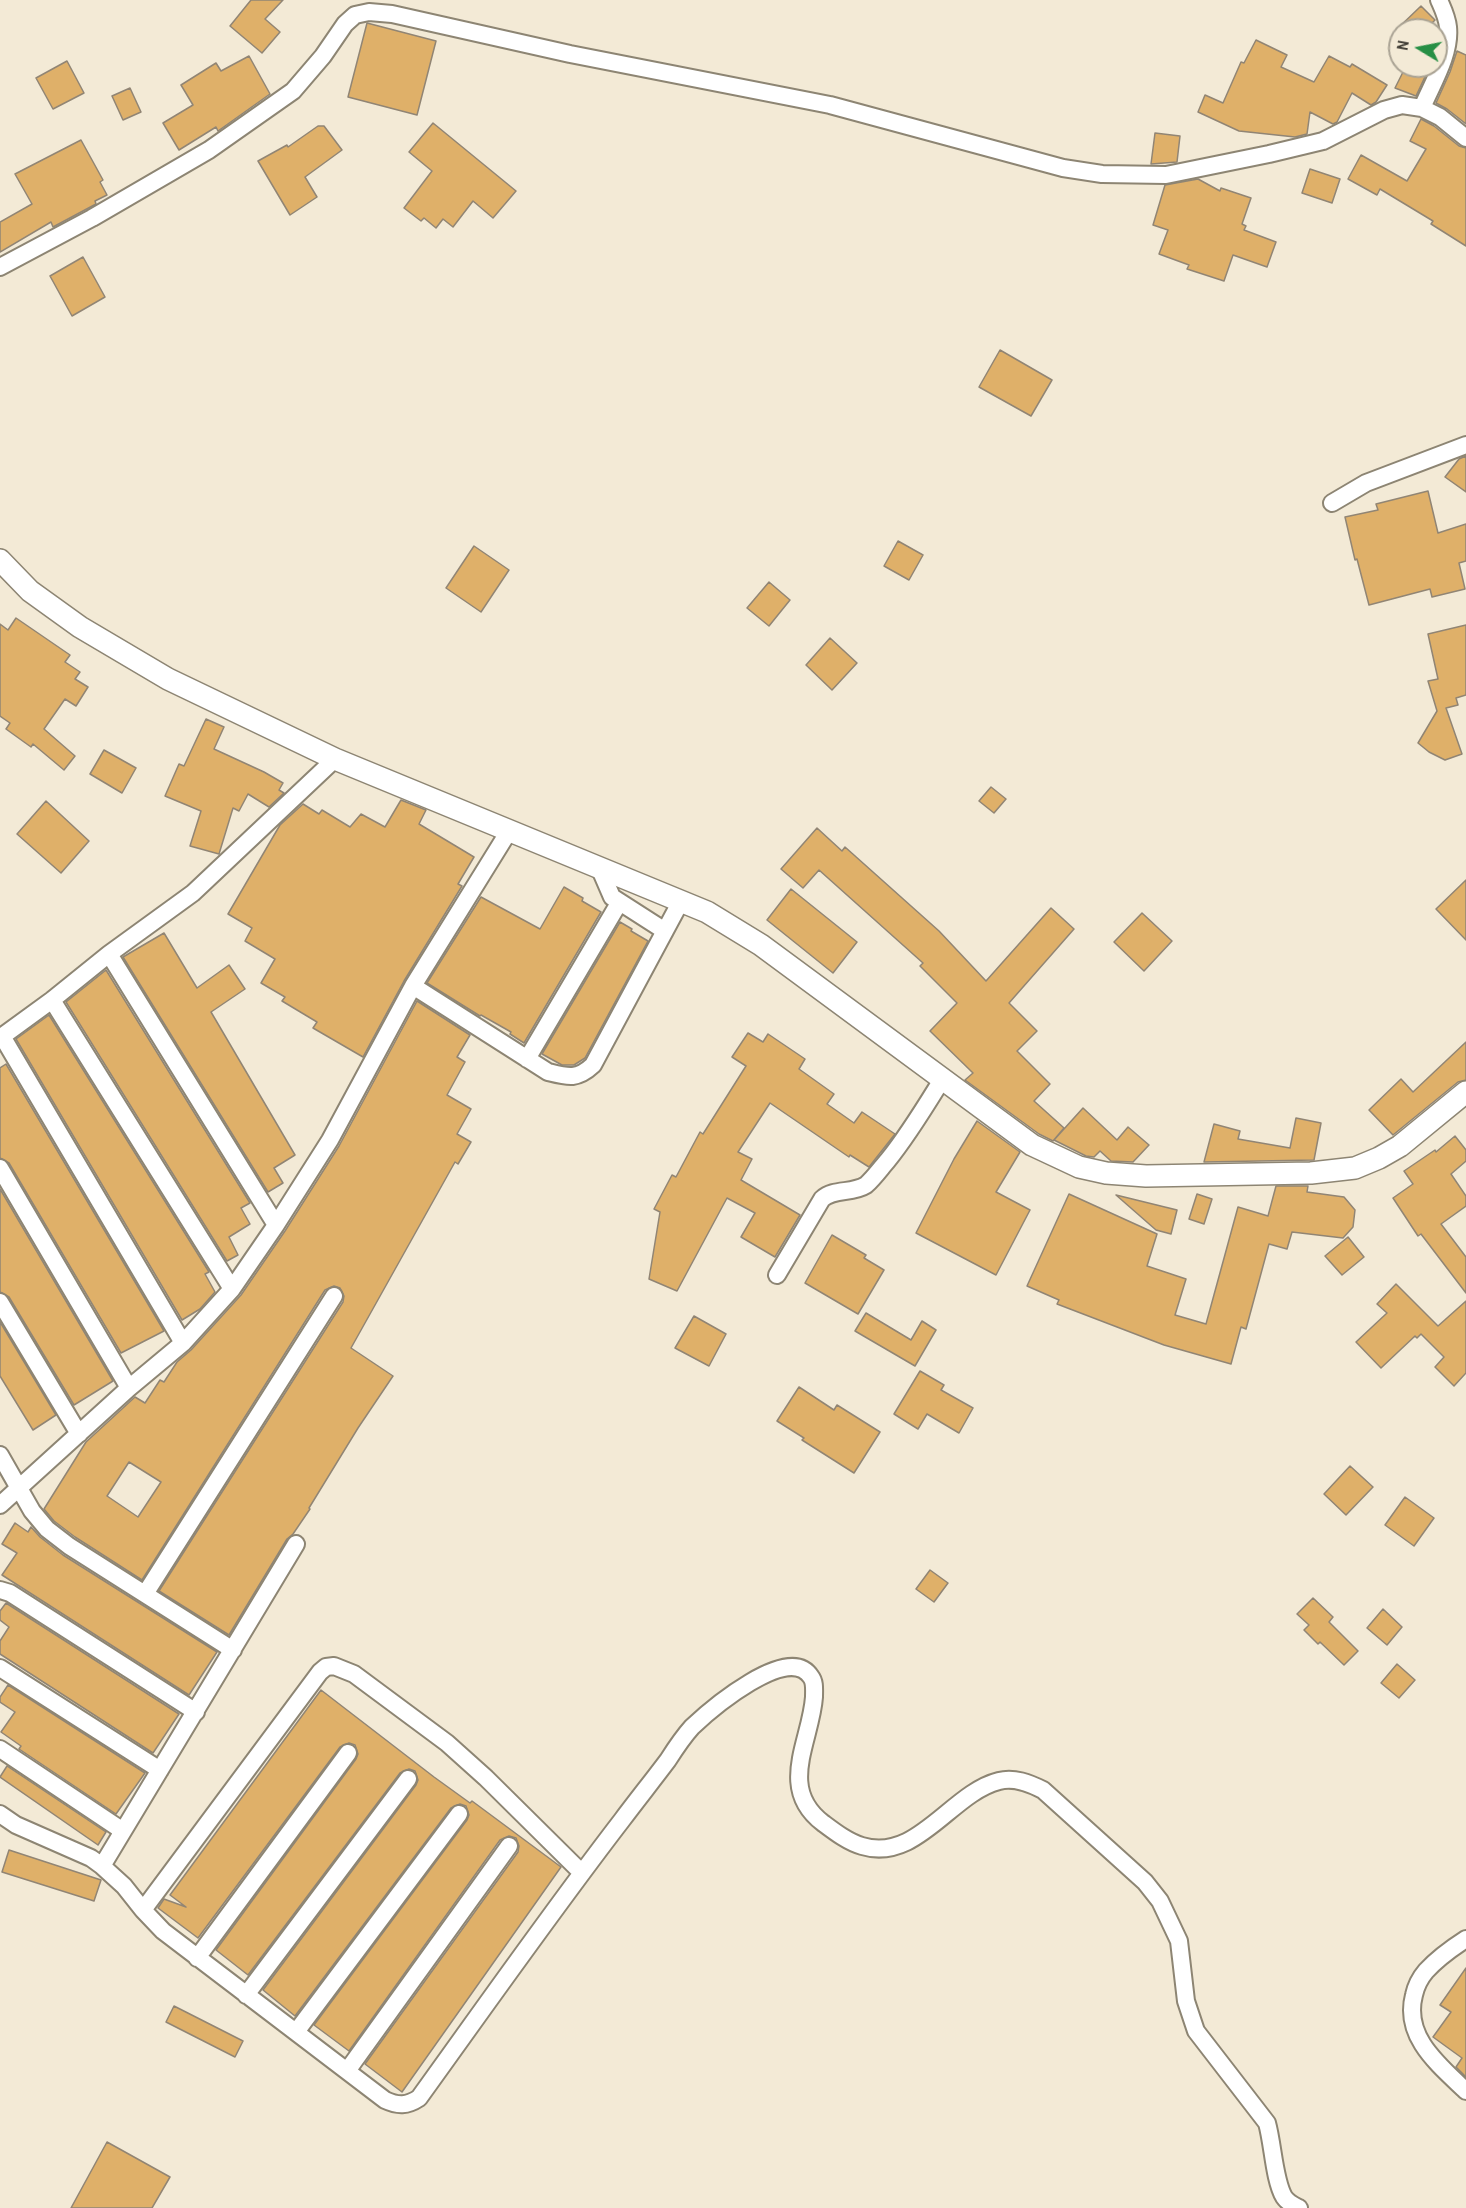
<!DOCTYPE html>
<html>
<head>
<meta charset="utf-8">
<style>
	body { margin:0 }
	#map { position:relative; width:1466px; height:2208px; overflow:hidden; background:#f3ead6; font-family:"Archivo Narrow",sans-serif }
	canvas { display:block }
	.north { position:absolute; left:1388px; top:18px; width:60px; height:60px; box-sizing:border-box; background:#f3ead6; border:2px solid #aaa394; border-radius:50%; rotate:280deg; font-size:16px; font-weight:700; line-height:24px; text-align:center; color:#3c3931 }
	.north::after { content:''; display:block; margin:auto; width:21px; height:27px; background:#278f45; clip-path:polygon(50% 0,100% 100%,50% 72%,0 100%) }
</style>
</head>
<body>
<div id="map">
<canvas width="1466" height="2208"></canvas>
<div class="north">N</div>
</div>
<script>
const g = document.querySelector('canvas').getContext('2d');
g.lineJoin = 'round';
function fill(path, color) { g.fillStyle = color; g.fill(path, 'evenodd'); }
function strokePath(path, color, width, dash) { g.strokeStyle = color; g.lineWidth = width; g.lineCap = dash ? 'butt' : 'round'; g.setLineDash(dash || []); g.stroke(path); }
const building = new Path2D(`
	M 251,0 L 283,0 L 265,19 L 280,32 L 262,53 L 230,26 Z
	M 1421,6 L 1435,20 L 1425,30 L 1396,30 Z
	M 367,23 L 436,41 L 417,115 L 348,97 Z
	M 1256,40 L 1287,55 L 1281,67 L 1314,82 L 1329,56 L 1350,67 L 1352,64 L 1387,85 L 1376,102 L 1371,105 L 1352,93 L 1337,122 L 1333,124 L 1310,112 L 1307,134 L 1295,137 L 1239,131 L 1198,112 L 1205,95 L 1223,103 L 1241,62 L 1244,63 Z
	M 1457,51 L 1466,55 L 1466,124 L 1447,109 L 1436,103 L 1450,72 Z
	M 249,56 L 270,94 L 218,131 L 216,127 L 179,150 L 163,123 L 193,105 L 181,85 L 216,63 L 221,71 Z
	M 67,61 L 84,93 L 53,109 L 36,78 Z
	M 1406,66 L 1430,66 L 1416,96 L 1395,88 Z
	M 130,88 L 141,112 L 123,120 L 112,96 Z
	M 1421,119 L 1434,126 L 1459,146 L 1466,148 L 1466,246 L 1431,224 L 1433,221 L 1380,189 L 1377,195 L 1348,179 L 1361,155 L 1407,181 L 1426,149 L 1410,141 Z
	M 433,123 L 516,191 L 493,218 L 473,201 L 453,227 L 443,219 L 436,228 L 424,218 L 421,221 L 404,208 L 432,171 L 409,152 Z
	M 318,126 L 324,126 L 342,150 L 305,177 L 317,197 L 290,215 L 258,161 L 287,145 L 288,147 Z
	M 1155,133 L 1180,136 L 1177,162 L 1151,164 Z
	M 81,140 L 103,180 L 100,182 L 107,195 L 95,201 L 96,204 L 53,227 L 51,222 L 0,252 L 0,222 L 32,204 L 15,174 Z
	M 1310,169 L 1340,179 L 1332,203 L 1302,193 Z
	M 1198,179 L 1220,191 L 1221,188 L 1251,198 L 1242,224 L 1246,226 L 1244,230 L 1276,242 L 1267,267 L 1233,255 L 1224,281 L 1187,269 L 1189,265 L 1159,254 L 1168,230 L 1153,225 L 1165,185 Z
	M 83,257 L 105,297 L 72,316 L 50,276 Z
	M 1000,350 L 1052,380 L 1031,416 L 979,387 Z
	M 1466,456 L 1466,492 L 1445,477 L 1459,459 Z
	M 1428,491 L 1438,533 L 1466,524 L 1466,561 L 1459,563 L 1465,589 L 1432,597 L 1430,589 L 1369,605 L 1357,559 L 1355,560 L 1345,517 L 1378,510 L 1376,504 Z
	M 898,541 L 923,555 L 909,580 L 884,566 Z
	M 474,546 L 509,570 L 481,612 L 446,588 Z
	M 769,582 L 790,600 L 769,626 L 747,608 Z
	M 16,618 L 70,655 L 65,662 L 80,672 L 75,679 L 88,687 L 76,706 L 65,699 L 44,729 L 75,756 L 64,770 L 33,744 L 31,747 L 6,729 L 10,723 L 0,716 L 0,624 L 8,630 Z
	M 1466,625 L 1466,695 L 1456,698 L 1458,705 L 1446,708 L 1462,754 L 1445,760 L 1429,752 L 1418,743 L 1437,711 L 1428,681 L 1438,679 L 1428,634 Z
	M 830,638 L 857,663 L 832,690 L 806,665 Z
	M 206,719 L 224,727 L 214,749 L 264,772 L 283,783 L 279,790 L 284,793 L 269,807 L 248,794 L 239,811 L 233,808 L 219,854 L 190,846 L 201,811 L 165,796 L 179,764 L 184,766 Z
	M 104,750 L 136,768 L 122,793 L 90,774 Z
	M 991,787 L 1006,799 L 994,813 L 979,801 Z
	M 401,800 L 426,810 L 419,824 L 474,857 L 458,884 L 462,886 L 404,981 L 363,1057 L 313,1028 L 317,1022 L 282,1001 L 285,997 L 261,983 L 275,959 L 245,941 L 252,928 L 228,914 L 280,825 L 303,804 L 319,814 L 322,810 L 350,827 L 361,814 L 385,827 Z
	M 46,801 L 89,841 L 61,873 L 17,834 Z
	M 817,828 L 842,851 L 845,847 L 939,931 L 986,981 L 1051,908 L 1074,929 L 1009,1003 L 1037,1031 L 1017,1051 L 1050,1084 L 1034,1101 L 1064,1128 L 1053,1141 L 1039,1134 L 965,1080 L 973,1073 L 930,1031 L 957,1003 L 920,966 L 923,963 L 819,870 L 803,888 L 781,869 Z
	M 1466,880 L 1466,940 L 1436,909 Z
	M 564,887 L 583,898 L 582,901 L 601,912 L 524,1043 L 510,1034 L 511,1032 L 481,1015 L 480,1016 L 427,983 L 481,897 L 540,929 Z
	M 791,889 L 857,942 L 833,973 L 767,920 Z
	M 1142,913 L 1172,941 L 1144,971 L 1114,942 Z
	M 620,922 L 632,929 L 631,931 L 648,941 L 585,1058 L 574,1065 L 562,1065 L 542,1054 Z
	M 164,933 L 197,988 L 229,965 L 245,989 L 211,1012 L 295,1155 L 274,1168 L 283,1183 L 268,1192 L 123,957 Z
	M 106,970 L 250,1203 L 241,1208 L 250,1224 L 229,1237 L 238,1255 L 227,1261 L 66,1002 Z
	M 417,1001 L 470,1035 L 457,1057 L 465,1062 L 447,1095 L 471,1109 L 457,1134 L 471,1142 L 458,1164 L 455,1162 L 351,1348 L 393,1376 L 358,1428 L 309,1508 L 310,1509 L 293,1534 L 287,1539 L 229,1635 L 159,1591 L 343,1302 L 344,1296 L 340,1288 L 334,1286 L 325,1290 L 142,1580 L 75,1537 L 54,1521 L 44,1509 L 86,1442 L 135,1397 L 145,1403 L 160,1380 L 164,1382 L 177,1362 L 191,1350 L 241,1295 L 285,1231 L 339,1146 ZM 129,1462 L 161,1482 L 138,1517 L 107,1496 Z
	M 49,1015 L 209,1272 L 205,1274 L 215,1292 L 200,1309 L 182,1320 L 16,1039 Z
	M 748,1033 L 763,1042 L 768,1034 L 805,1059 L 799,1069 L 834,1094 L 827,1104 L 854,1123 L 862,1112 L 895,1134 L 869,1167 L 850,1155 L 849,1157 L 770,1103 L 738,1152 L 752,1159 L 741,1180 L 800,1215 L 775,1257 L 741,1237 L 755,1213 L 727,1198 L 677,1291 L 649,1279 L 660,1212 L 654,1209 L 672,1175 L 676,1177 L 700,1132 L 703,1134 L 746,1066 L 732,1057 Z
	M 1466,1042 L 1466,1080 L 1458,1082 L 1393,1135 L 1369,1110 L 1401,1079 L 1413,1092 Z
	M 6,1064 L 164,1331 L 121,1353 L 9,1163 L 0,1158 L 0,1068 Z
	M 1083,1108 L 1117,1140 L 1128,1127 L 1149,1145 L 1133,1162 L 1111,1161 L 1100,1151 L 1094,1157 L 1086,1156 L 1054,1140 Z
	M 1296,1118 L 1321,1123 L 1314,1160 L 1204,1162 L 1214,1124 L 1240,1131 L 1238,1139 L 1290,1148 Z
	M 977,1121 L 1020,1152 L 996,1192 L 1030,1210 L 996,1275 L 916,1233 L 954,1159 Z
	M 1455,1136 L 1466,1150 L 1466,1161 L 1451,1174 L 1466,1196 L 1466,1206 L 1441,1224 L 1466,1257 L 1466,1293 L 1421,1234 L 1418,1236 L 1393,1198 L 1413,1184 L 1404,1171 L 1435,1150 L 1436,1152 Z
	M 1276,1186 L 1308,1186 L 1307,1192 L 1344,1197 L 1355,1210 L 1353,1227 L 1343,1238 L 1292,1232 L 1287,1249 L 1269,1244 L 1246,1329 L 1241,1327 L 1231,1364 L 1164,1345 L 1057,1304 L 1059,1300 L 1027,1286 L 1069,1194 L 1157,1234 L 1147,1266 L 1186,1279 L 1175,1315 L 1206,1324 L 1238,1207 L 1268,1216 Z
	M 0,1189 L 113,1381 L 74,1405 L 9,1297 L 0,1292 Z
	M 1197,1194 L 1212,1199 L 1204,1224 L 1189,1219 Z
	M 1116,1195 L 1177,1210 L 1171,1234 L 1156,1230 Z
	M 832,1235 L 866,1255 L 864,1258 L 884,1270 L 858,1314 L 805,1283 Z
	M 1348,1237 L 1364,1257 L 1342,1275 L 1325,1256 Z
	M 1396,1284 L 1438,1326 L 1466,1301 L 1466,1373 L 1454,1386 L 1435,1367 L 1444,1357 L 1421,1334 L 1417,1338 L 1415,1336 L 1381,1368 L 1356,1342 L 1387,1313 L 1377,1304 Z
	M 866,1313 L 911,1340 L 922,1321 L 936,1330 L 915,1366 L 855,1331 Z
	M 694,1316 L 726,1334 L 709,1366 L 675,1348 Z
	M 0,1322 L 56,1415 L 33,1430 L 0,1376 Z
	M 920,1371 L 944,1385 L 941,1390 L 973,1408 L 959,1433 L 927,1414 L 918,1429 L 894,1414 Z
	M 799,1387 L 834,1410 L 837,1405 L 880,1432 L 854,1473 L 802,1440 L 804,1438 L 777,1421 Z
	M 1350,1466 L 1373,1487 L 1346,1515 L 1324,1494 Z
	M 1405,1497 L 1434,1518 L 1414,1546 L 1385,1525 Z
	M 15,1523 L 28,1532 L 31,1527 L 40,1537 L 63,1555 L 217,1652 L 189,1695 L 2,1575 L 17,1553 L 2,1544 Z
	M 930,1570 L 948,1583 L 934,1602 L 916,1589 Z
	M 1313,1598 L 1333,1617 L 1329,1622 L 1358,1651 L 1344,1665 L 1320,1642 L 1318,1644 L 1304,1630 L 1309,1625 L 1297,1614 Z
	M 6,1603 L 179,1714 L 153,1753 L 0,1654 L 0,1641 L 9,1627 L 0,1620 L 0,1611 Z
	M 1383,1609 L 1402,1627 L 1387,1645 L 1367,1628 Z
	M 1397,1664 L 1415,1680 L 1399,1698 L 1381,1683 Z
	M 8,1685 L 145,1773 L 116,1814 L 19,1749 L 21,1746 L 1,1732 L 15,1712 L 0,1702 L 0,1697 Z
	M 321,1690 L 434,1777 L 470,1803 L 472,1801 L 561,1867 L 402,2092 L 365,2064 L 518,1852 L 519,1846 L 516,1838 L 509,1836 L 500,1840 L 349,2051 L 314,2025 L 467,1820 L 469,1815 L 466,1806 L 460,1804 L 451,1808 L 295,2016 L 263,1990 L 416,1785 L 418,1780 L 415,1771 L 409,1769 L 400,1773 L 248,1975 L 216,1950 L 356,1759 L 358,1754 L 355,1745 L 349,1743 L 340,1747 L 198,1938 L 158,1908 L 164,1899 L 186,1907 L 170,1895 Z
	M 7,1766 L 106,1832 L 98,1845 L 0,1777 Z
	M 9,1850 L 101,1880 L 94,1901 L 2,1872 Z
	M 1466,1968 L 1466,2077 L 1456,2067 L 1462,2058 L 1433,2037 L 1451,2012 L 1440,2005 Z
	M 174,2006 L 243,2041 L 235,2057 L 166,2022 Z
	M 107,2142 L 170,2177 L 152,2208 L 71,2208 Z`);
fill(building, '#dfb069');
strokePath(building, '#918574', 1.5);
const minor = new Path2D(`
	M 1422,108 C 1432,84 1451,54 1448,27 C 1447,17 1443,9 1439,0
	M 0,267 L 92,218 L 209,150 L 293,91 L 323,56 L 345,24 L 355,15 L 369,12 L 392,14 L 570,54 L 830,105 L 1063,168 L 1102,174 L 1166,175 L 1269,154 L 1323,141 L 1384,110 L 1402,105 L 1422,108 L 1440,117 L 1466,138
	M 1332,503 L 1366,483 L 1466,445
	M 509,831 L 413,986 L 548,1072 C 568,1077 577,1080 593,1065 L 681,901
	M 599,867 L 612,897 L 665,931
	M 109,954 L 276,1225
	M 52,1000 L 232,1289
	M 2,1036 L 183,1343
	M 0,1038 L 52,1000 L 109,954 L 193,893 L 335,759
	M 527,1059 L 619,903
	M 0,1168 L 129,1388
	M 777,1275 L 822,1199 C 834,1188 852,1194 866,1185 C 874,1178 881,1168 888,1160 C 909,1134 925,1107 943,1078
	M 0,1302 L 79,1434
	M 0,1455 L 32,1511 L 47,1529 L 69,1546 L 233,1650
	M 0,1505 L 129,1388 L 183,1343 L 232,1289 L 276,1225 L 330,1140 L 413,986
	M 0,1590 L 10,1593 L 196,1712
	M 145,1594 L 334,1296
	M 0,1668 L 160,1770
	M 0,1749 L 123,1831
	M 0,1814 L 16,1825 L 91,1858 L 102,1866 L 124,1886 L 143,1910 L 163,1931 L 385,2100 C 398,2106 407,2106 419,2098 C 486,2005 552,1911 622,1820 C 637,1800 653,1780 668,1760 C 675,1749 683,1737 692,1727 C 710,1710 789,1642 811,1677 C 815,1682 814,1690 814,1697 C 811,1741 777,1788 823,1823 C 835,1832 848,1842 862,1846 C 917,1863 951,1793 999,1781 C 1014,1777 1029,1783 1043,1790 L 1145,1882 L 1160,1901 L 1179,1941 L 1186,2001 L 1196,2031 L 1267,2123 C 1273,2144 1274,2180 1284,2197 C 1288,2203 1293,2205 1299,2208
	M 102,1866 L 296,1544
	M 143,1910 L 320,1672 L 326,1667 L 334,1666 L 354,1674 L 447,1743 L 486,1778 L 582,1873
	M 1466,1939 C 1452,1948 1438,1958 1426,1971 C 1420,1978 1416,1986 1414,1995 C 1403,2037 1439,2065 1466,2091
	M 197,1958 L 348,1753
	M 246,1995 L 408,1779
	M 296,2032 L 459,1814
	M 347,2071 L 509,1846`);
const tertiary = new Path2D(`
	M 0,560 L 30,591 L 80,627 L 168,679 L 335,759 L 707,912 L 761,945 L 1032,1145 L 1079,1167 L 1106,1173 L 1146,1176 L 1311,1173 L 1355,1168 L 1379,1158 L 1400,1146 L 1466,1092`);
strokePath(minor, '#8d8573', 20);
strokePath(tertiary, '#8d8573', 24);
strokePath(minor, '#fff', 16);
strokePath(tertiary, '#fff', 21);
</script>
</body>
</html>
